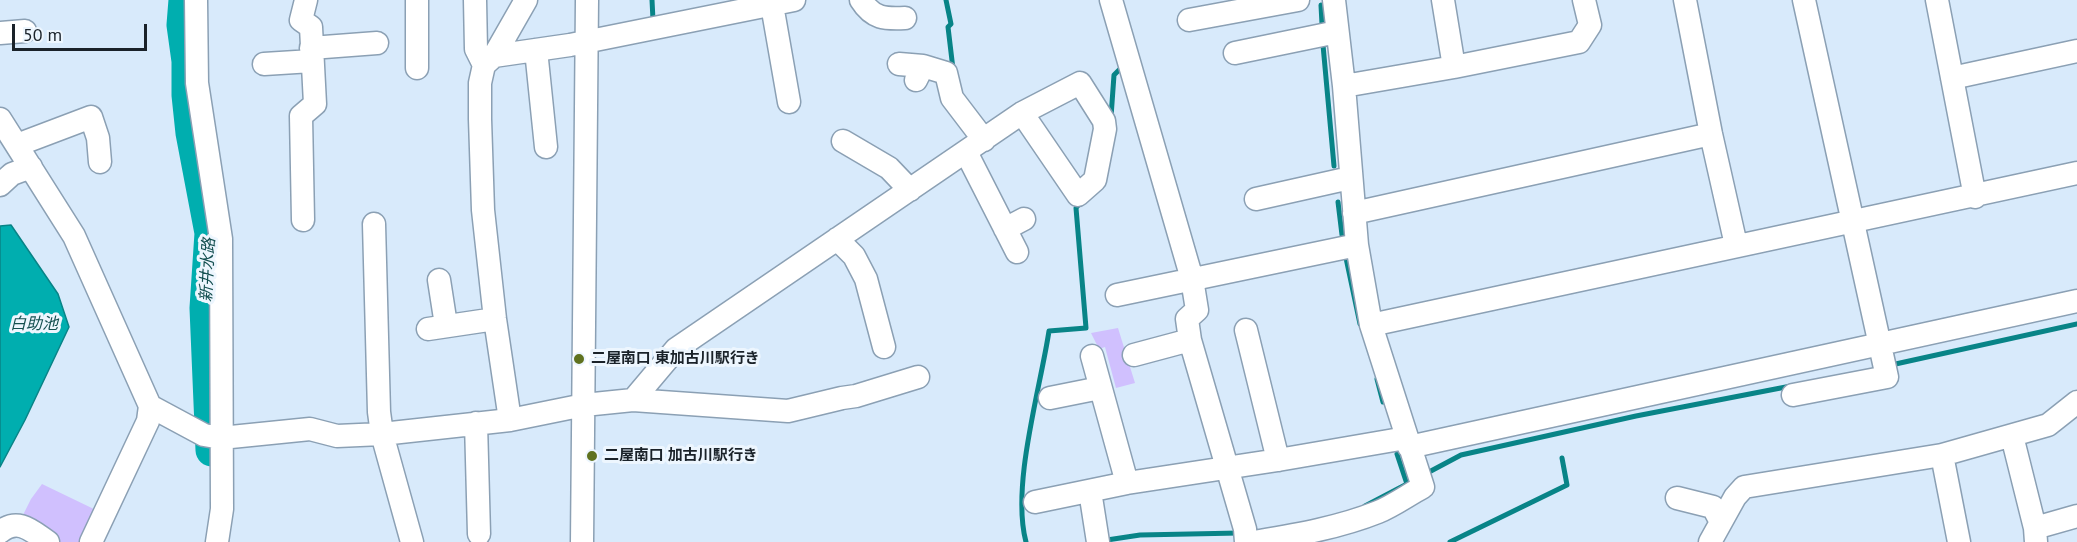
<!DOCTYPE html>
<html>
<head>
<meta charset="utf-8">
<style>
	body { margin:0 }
	#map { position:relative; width:2077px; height:542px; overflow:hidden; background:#d8eafb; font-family:"PT Sans",sans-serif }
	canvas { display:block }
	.scale { position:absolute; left:12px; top:24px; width:135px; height:27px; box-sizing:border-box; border:3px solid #1a2229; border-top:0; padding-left:8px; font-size:18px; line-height:21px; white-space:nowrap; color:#1a2229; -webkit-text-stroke:4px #edf6fe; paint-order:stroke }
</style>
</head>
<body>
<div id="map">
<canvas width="2077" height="542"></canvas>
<div class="scale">50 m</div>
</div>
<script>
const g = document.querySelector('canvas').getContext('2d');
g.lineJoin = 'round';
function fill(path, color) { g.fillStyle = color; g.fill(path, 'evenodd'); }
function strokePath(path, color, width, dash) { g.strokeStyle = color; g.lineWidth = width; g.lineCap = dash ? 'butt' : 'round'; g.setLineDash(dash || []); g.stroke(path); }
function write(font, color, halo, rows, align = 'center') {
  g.font = font + ' "PT Sans","Noto Sans JP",sans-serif'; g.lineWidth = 6; g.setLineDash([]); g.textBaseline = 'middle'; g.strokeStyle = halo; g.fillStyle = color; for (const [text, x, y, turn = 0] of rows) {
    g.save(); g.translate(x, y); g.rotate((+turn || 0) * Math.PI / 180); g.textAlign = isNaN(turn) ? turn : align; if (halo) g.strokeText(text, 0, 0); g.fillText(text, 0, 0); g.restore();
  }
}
fill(new Path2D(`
	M 1118,328 L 1135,383 L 1116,388 L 1105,347 L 1099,349 L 1091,333 Z
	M 42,484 L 98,511 L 83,542 L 55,542 L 21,519 L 31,499 Z`), '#d0c0fe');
const water = new Path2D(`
	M 11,225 L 58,294 L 69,327 L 25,420 L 0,467 L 0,226 Z`);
fill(water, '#00aeaf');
strokePath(water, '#088487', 1.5);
strokePath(new Path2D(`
	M 652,0 L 653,20
	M 946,0 L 951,24 L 948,27 L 953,69
	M 1321,5 L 1322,24
	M 1323,45 L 1334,166
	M 1111,117 L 1114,75 L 1124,65
	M 1338,202 L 1342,235
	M 1346,258 L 1360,324
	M 1891,365 L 2077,324
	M 1377,379 L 1383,402
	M 1429,472 L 1461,455 L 1636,416 L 1791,386
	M 1365,506 L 1407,484 L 1397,454
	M 1107,540 L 1140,535 L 1239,533
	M 1026,542 C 1011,486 1040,390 1049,331 L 1086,328 L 1076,208 L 1081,202
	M 1450,542 L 1567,485 L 1562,458`), '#088487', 5);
strokePath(new Path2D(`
	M 185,0 L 183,25 L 188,61 L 188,95 L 192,133 L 211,233 L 206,308 L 212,450`), '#00aeaf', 33);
const minor = new Path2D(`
	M 196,0 L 197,83 L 221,239 L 222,509 L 217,542
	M 475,0 L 476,49 L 484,65 L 480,83 L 480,119 L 483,210 L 495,319 L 510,420
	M 861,0 C 873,19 885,19 905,18
	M 1111,0 L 1192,279 L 1197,310 L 1187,319 L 1190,340 L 1245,529 L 1246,542
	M 1443,0 L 1454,67
	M 1685,0 L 1711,134 L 1736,245
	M 1937,0 L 1975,197
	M 772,5 L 789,102
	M 1189,20 L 1298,0
	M 0,33 L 25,31
	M 311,48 L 377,43
	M 536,50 L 546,147
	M 1235,53 L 1337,32
	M 494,56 L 526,0
	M 264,64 L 312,61
	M 899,64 L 923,66
	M 484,65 L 494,56 L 570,45 L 794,0
	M 417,68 L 417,0
	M 1952,78 L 2077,51
	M 916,80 L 923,66 L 946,73 L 952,98 L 984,140
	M 1344,86 L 1454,67 L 1579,42 L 1590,25 L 1584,0
	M 0,119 L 74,236 L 150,406 L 204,435 L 221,438 L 310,429 L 337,436 L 382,434 L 510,420 L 584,405 L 633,400 L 676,349 L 1022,113 L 1080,83 L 1104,121 L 1105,129 L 1095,180 L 1078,195 L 1022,113
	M 843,141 L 889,168 L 910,190
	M 17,145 L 91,117 L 98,138 L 100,162
	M 966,152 L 1017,252
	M 0,185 L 12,174 L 31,167
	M 1256,199 L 1350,178
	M 1354,213 L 1711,134
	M 303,220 L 301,116 L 315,104 L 311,27 L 301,20 L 306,0
	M 374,224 L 379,412 L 382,434 L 412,542
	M 1005,229 L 1024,219
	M 837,239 L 854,256 L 866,279 L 884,347
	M 439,280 L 446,325
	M 1117,295 L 1357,245
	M 1371,325 L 2077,173
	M 428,329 L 495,319
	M 1246,330 L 1278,460
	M 1134,355 L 1190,340
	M 1092,356 L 1127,483
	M 1793,395 L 1887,377 L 1804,0
	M 1050,398 L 1100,388
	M 633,400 L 788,411 L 842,398 L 856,396 L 918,377
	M 476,423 L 479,534
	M 2012,436 L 2035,528 L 2036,542
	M 1409,447 L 2077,301
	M 1942,455 L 1959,542
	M 1090,491 L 1098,542
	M 1677,498 L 1713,507 L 1721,522
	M 1035,502 L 1127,483 L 1278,460 L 1406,438
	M 2035,528 L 2077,516
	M 0,532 C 18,517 32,531 48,542
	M 91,542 L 148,421 L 150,406
	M 582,542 L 587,0
	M 1254,542 C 1295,535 1338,528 1378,512 C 1393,506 1408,495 1423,487 L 1371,325 L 1357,245 L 1344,86 L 1334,0
	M 1710,542 L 1735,497 L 1744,487 L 1942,455 L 2048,425 L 2077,402`);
strokePath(minor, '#8ba0b4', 25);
strokePath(minor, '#fff', 22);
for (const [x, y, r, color] of [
	[579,359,6,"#60721f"],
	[592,456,6,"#60721f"]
]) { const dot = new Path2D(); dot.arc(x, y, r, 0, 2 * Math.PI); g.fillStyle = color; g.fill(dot); strokePath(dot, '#edf6fe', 2); }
write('bold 15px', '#1a2229', '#edf6fe', [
	["二屋南口 東加古川駅行き",591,359],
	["二屋南口 加古川駅行き",604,456]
], 'left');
write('italic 16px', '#144f50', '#edf6fe', [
	["新井水路",208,270,-87],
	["白助池",34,324]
]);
</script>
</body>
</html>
